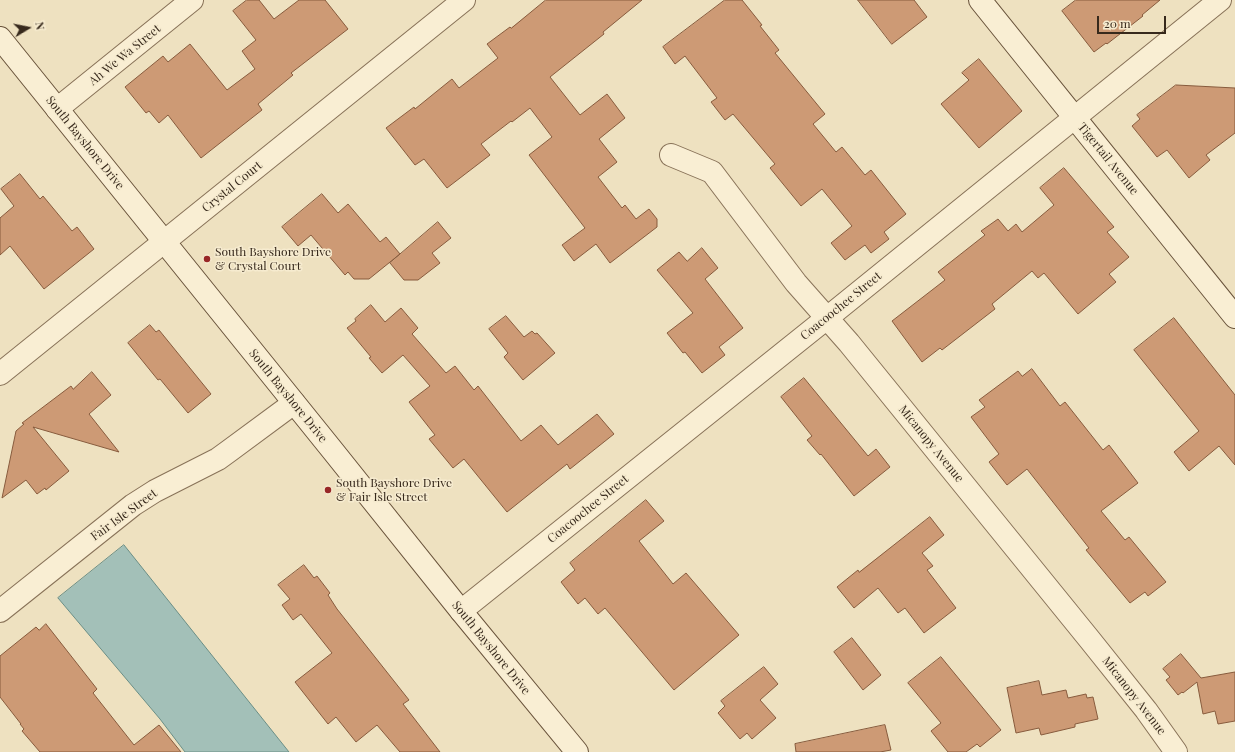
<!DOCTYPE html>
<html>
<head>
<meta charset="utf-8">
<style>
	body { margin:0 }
	#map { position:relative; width:1235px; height:752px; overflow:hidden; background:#eee1c0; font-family:"Playfair Display",serif }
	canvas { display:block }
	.north { position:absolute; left:8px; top:8px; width:40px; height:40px; -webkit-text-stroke:3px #f6ebcf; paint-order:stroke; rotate:80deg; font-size:11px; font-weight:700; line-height:16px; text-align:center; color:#37291c }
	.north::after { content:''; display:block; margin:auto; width:14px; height:18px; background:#37291c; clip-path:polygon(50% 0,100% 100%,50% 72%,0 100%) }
	.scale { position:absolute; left:1097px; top:16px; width:69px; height:18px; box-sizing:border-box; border:2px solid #37291c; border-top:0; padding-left:5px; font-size:12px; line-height:14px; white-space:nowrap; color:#37291c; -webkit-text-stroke:3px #f6ebcf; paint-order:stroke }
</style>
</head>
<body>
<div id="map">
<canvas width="1235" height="752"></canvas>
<div class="north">N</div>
<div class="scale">20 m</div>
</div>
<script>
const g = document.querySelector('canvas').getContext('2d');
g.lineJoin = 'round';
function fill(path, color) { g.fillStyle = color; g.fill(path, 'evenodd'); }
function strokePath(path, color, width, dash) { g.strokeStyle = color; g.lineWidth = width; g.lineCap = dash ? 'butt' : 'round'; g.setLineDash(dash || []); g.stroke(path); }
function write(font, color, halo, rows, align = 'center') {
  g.font = font + ' "Playfair Display",serif'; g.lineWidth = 3; g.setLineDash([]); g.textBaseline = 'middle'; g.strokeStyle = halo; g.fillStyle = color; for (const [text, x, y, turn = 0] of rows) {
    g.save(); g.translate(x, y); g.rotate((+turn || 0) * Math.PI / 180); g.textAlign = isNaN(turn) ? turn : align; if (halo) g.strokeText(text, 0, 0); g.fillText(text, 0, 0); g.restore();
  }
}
const water = new Path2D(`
	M 124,545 L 289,752 L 185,752 L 160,719 L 58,598 Z`);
fill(water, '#a3c0b8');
strokePath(water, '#6a8e86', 1);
const building = new Path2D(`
	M 247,0 L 259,0 L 274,19 L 299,0 L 325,0 L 348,29 L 291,73 L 293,75 L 258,104 L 262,110 L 201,158 L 168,115 L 159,123 L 149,111 L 146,113 L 125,87 L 163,56 L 168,62 L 190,44 L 227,90 L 255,69 L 242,51 L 256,40 L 233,11 Z
	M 546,0 L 642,0 L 603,32 L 604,34 L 550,77 L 580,115 L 607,94 L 625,118 L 599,139 L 617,162 L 598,177 L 622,208 L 625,205 L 636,219 L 649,209 L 657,219 L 657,227 L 610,263 L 596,244 L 574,261 L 562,245 L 585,228 L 529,155 L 552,137 L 530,108 L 512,122 L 511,121 L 481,144 L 490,155 L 447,188 L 424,159 L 415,165 L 386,128 L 414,107 L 415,109 L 452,79 L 459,88 L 498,58 L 487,44 L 510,27 L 511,28 Z
	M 725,0 L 742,0 L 762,25 L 760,26 L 779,50 L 775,53 L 825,114 L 813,124 L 836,152 L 842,147 L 865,175 L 871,170 L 906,214 L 884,232 L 889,239 L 871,253 L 865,245 L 845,260 L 831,243 L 852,226 L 822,189 L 801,206 L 770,168 L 775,164 L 733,114 L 725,120 L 711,102 L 717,98 L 685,56 L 675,64 L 663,47 Z
	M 858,0 L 914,0 L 927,17 L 892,44 Z
	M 1076,0 L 1160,0 L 1142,15 L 1143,16 L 1107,44 L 1106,43 L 1094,52 L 1062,11 Z
	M 979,59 L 1022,111 L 979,148 L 941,104 L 969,80 L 962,73 Z
	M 1176,85 L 1235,88 L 1235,133 L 1206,155 L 1210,160 L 1189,178 L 1167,150 L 1157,157 L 1132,126 L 1140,119 L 1137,115 Z
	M 1064,168 L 1114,227 L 1107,232 L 1129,257 L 1109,274 L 1116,282 L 1078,314 L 1044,273 L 1038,278 L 1032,271 L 992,304 L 995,309 L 942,350 L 940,348 L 922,362 L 892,321 L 945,280 L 938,272 L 985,235 L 981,231 L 998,219 L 1008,231 L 1016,224 L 1022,232 L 1054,205 L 1040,188 Z
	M 20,174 L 40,199 L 43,196 L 72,231 L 77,227 L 94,249 L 44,289 L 10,246 L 0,255 L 0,218 L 14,206 L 1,189 Z
	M 322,194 L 338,213 L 348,204 L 380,242 L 386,237 L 400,254 L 369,279 L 354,279 L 348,272 L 345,275 L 311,235 L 298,246 L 282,227 Z
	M 438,222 L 451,238 L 432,253 L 440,263 L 418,280 L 404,280 L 390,263 Z
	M 702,248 L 718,268 L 705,279 L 743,328 L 719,347 L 725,355 L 702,373 L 685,352 L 683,353 L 667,333 L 693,313 L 657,270 L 679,252 L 687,261 Z
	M 371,305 L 385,322 L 401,308 L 418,328 L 412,334 L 446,373 L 455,366 L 474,390 L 478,386 L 521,441 L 541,425 L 558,445 L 597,414 L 614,434 L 570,469 L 567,464 L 507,512 L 464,459 L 453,468 L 429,439 L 435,435 L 409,402 L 430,386 L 403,355 L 382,373 L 369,358 L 371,357 L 347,328 L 356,321 L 355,319 Z
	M 506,316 L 524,337 L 532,331 L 535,334 L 537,333 L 555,353 L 523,380 L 504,357 L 508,353 L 489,329 Z
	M 1174,318 L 1235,395 L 1235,465 L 1219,446 L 1189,471 L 1174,452 L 1199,431 L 1134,350 Z
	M 150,325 L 156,332 L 159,330 L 211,394 L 188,413 L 160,379 L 158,380 L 128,343 Z
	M 1032,369 L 1060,406 L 1065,402 L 1103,450 L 1109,445 L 1138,483 L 1101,511 L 1125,540 L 1129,537 L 1166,582 L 1148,596 L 1145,592 L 1130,603 L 1086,550 L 1089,548 L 1027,469 L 1007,485 L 989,462 L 999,454 L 971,417 L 985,407 L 979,400 L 1018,371 L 1022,376 Z
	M 92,372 L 111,395 L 89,414 L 119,452 L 33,427 L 69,471 L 46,490 L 45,488 L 37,494 L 26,480 L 2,498 L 16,431 L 24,424 L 22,423 L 71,386 L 73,389 Z
	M 804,378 L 868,456 L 876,449 L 890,467 L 854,496 L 821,454 L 820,455 L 807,440 L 812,436 L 781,397 Z
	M 646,500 L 664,521 L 639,541 L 673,584 L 686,573 L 739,635 L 674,690 L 605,608 L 598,614 L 585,598 L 578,604 L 561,582 L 575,570 L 570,563 Z
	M 930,517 L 944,535 L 922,553 L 933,566 L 927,570 L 956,608 L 924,633 L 905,608 L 898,613 L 878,588 L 854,608 L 837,587 L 858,570 L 859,572 Z
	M 304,565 L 314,578 L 317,576 L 330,593 L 328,595 L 337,609 L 409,700 L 403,704 L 440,752 L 400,752 L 377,725 L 356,742 L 336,717 L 328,724 L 295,682 L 332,653 L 301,614 L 293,620 L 282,605 L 290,599 L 278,585 Z
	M 46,624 L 97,689 L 93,693 L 134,745 L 159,725 L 181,752 L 40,752 L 22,731 L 24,729 L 20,724 L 21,724 L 0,697 L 0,656 L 36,627 L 39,630 Z
	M 852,638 L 881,675 L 863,690 L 834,652 Z
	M 1181,654 L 1201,678 L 1235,672 L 1235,721 L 1218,724 L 1215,711 L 1203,714 L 1197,682 L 1183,693 L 1182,692 L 1178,695 L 1166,680 L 1170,677 L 1163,669 Z
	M 941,657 L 1001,730 L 980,747 L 977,744 L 966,752 L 948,752 L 931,731 L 941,723 L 908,683 Z
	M 764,667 L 778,684 L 760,700 L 776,718 L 752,739 L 747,733 L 740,739 L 718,713 L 725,706 L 721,701 Z
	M 1039,681 L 1042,695 L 1066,690 L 1068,698 L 1086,694 L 1087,698 L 1093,697 L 1098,719 L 1075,724 L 1075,727 L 1041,735 L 1039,728 L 1016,733 L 1007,688 Z
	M 885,725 L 891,750 L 880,752 L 796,752 L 795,744 Z`);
fill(building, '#cd9a75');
strokePath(building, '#875b3d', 1);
const street = new Path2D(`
	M 57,109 L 192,0
	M 671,155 L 712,172 L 796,283 L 849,343 L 1090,640 L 1146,710 L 1176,752
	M 0,374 L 464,0
	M 0,611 L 133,505 L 155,491 L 218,459 L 229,451 L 294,403
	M 461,611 L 827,318 L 1220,0`);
const secondary = new Path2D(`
	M 980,0 L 1235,317
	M 0,38 L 333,451 L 461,611 L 577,752`);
strokePath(street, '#887258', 24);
strokePath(secondary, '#69533b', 24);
strokePath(street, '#f9eed3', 22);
strokePath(secondary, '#f9eed3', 22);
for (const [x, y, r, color] of [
	[207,259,4,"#982727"],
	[328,490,4,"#982727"]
]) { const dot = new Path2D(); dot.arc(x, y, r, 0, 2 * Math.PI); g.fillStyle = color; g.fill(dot); strokePath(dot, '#f6ebcf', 1.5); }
write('12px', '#37291c', '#f6ebcf', [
	["Ah We Wa Street",125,55,-39],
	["South Bayshore Drive",85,143,51],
	["Tigertail Avenue",1108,159,51],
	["Crystal Court",232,187,-39],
	["Coacoochee Street",841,306,-39],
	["South Bayshore Drive",288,396,51],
	["Micanopy Avenue",931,444,51],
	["Coacoochee Street",588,509,-39],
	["Fair Isle Street",124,515,-36],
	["South Bayshore Drive",491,648,51],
	["Micanopy Avenue",1134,696,52]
]);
write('12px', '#37291c', '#f6ebcf', [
	["South Bayshore Drive",215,252],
	["& Crystal Court",215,266],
	["South Bayshore Drive",336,483],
	["& Fair Isle Street",336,497]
], 'left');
</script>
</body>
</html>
